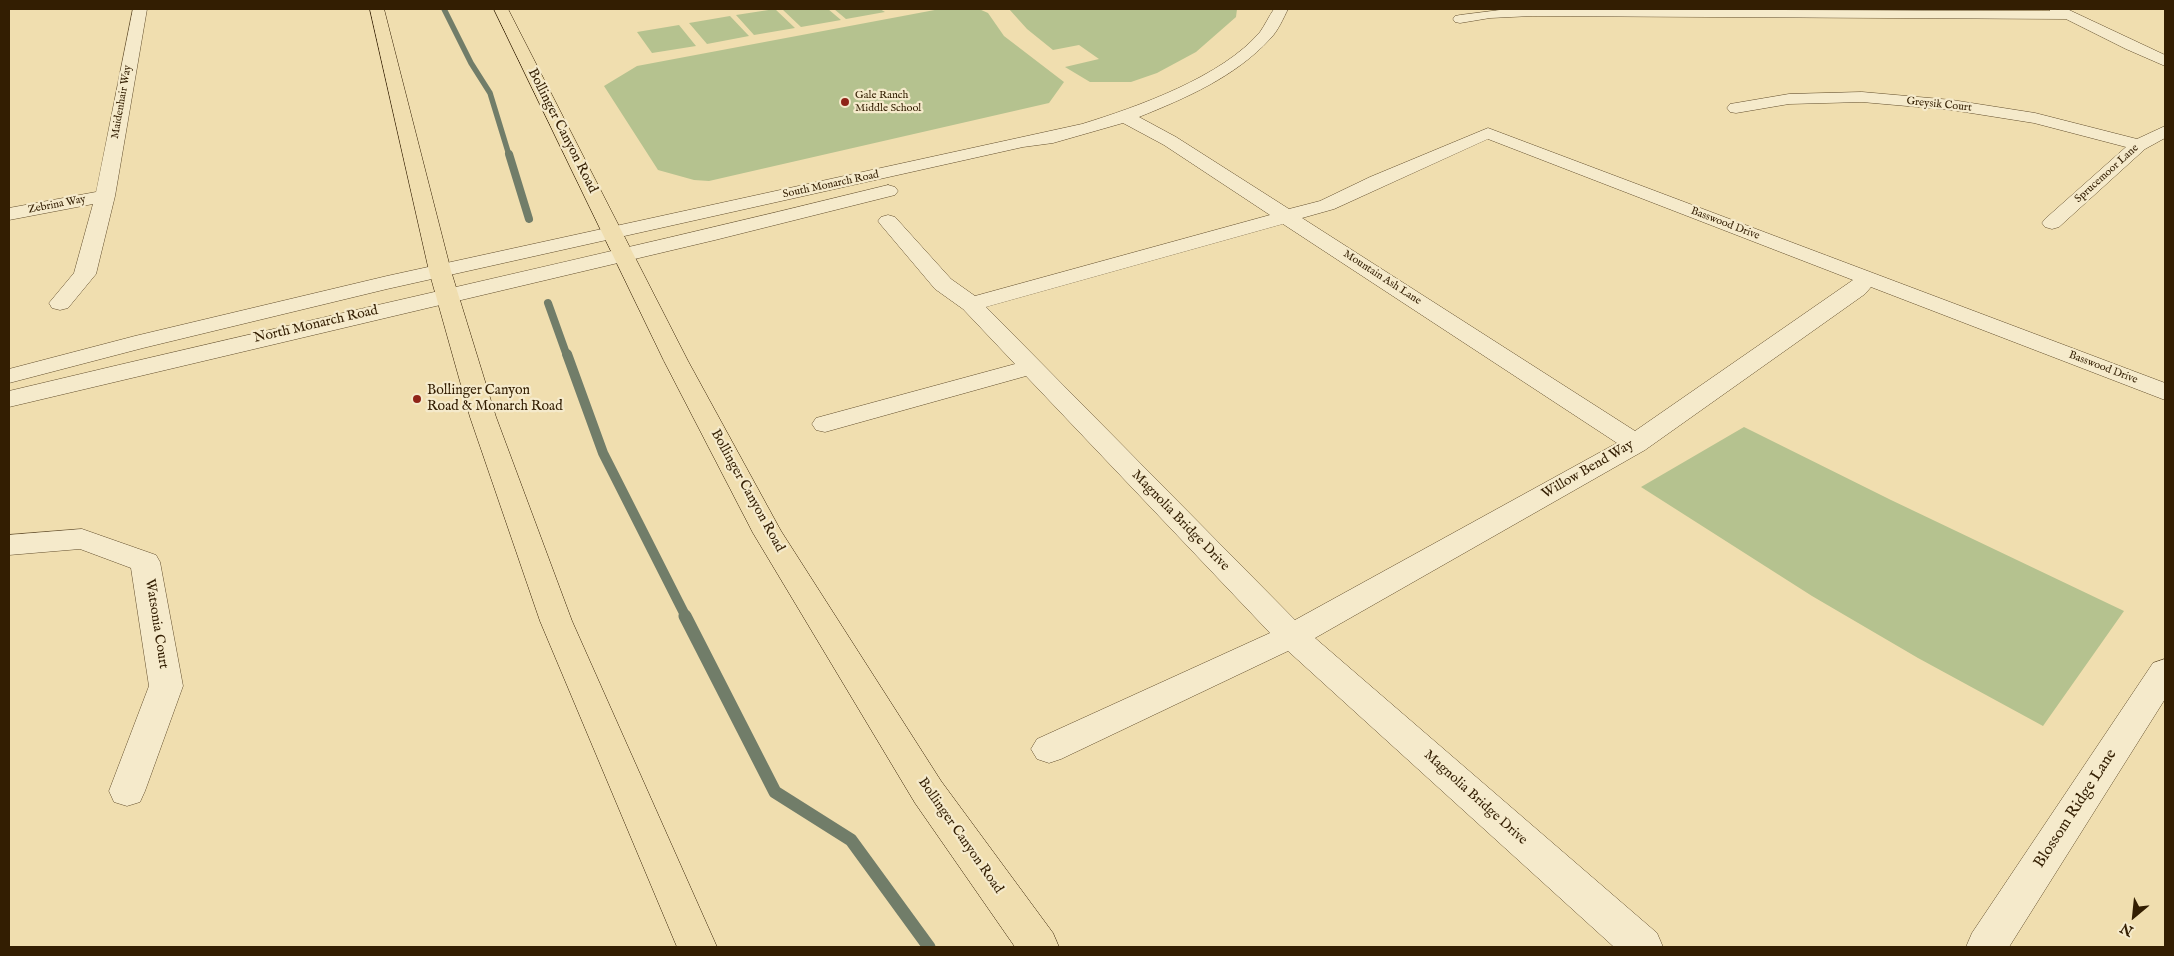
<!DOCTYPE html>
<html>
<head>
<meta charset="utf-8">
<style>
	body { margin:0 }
	#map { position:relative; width:2174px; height:956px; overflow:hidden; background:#f0deaf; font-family:"IM FELL English",serif }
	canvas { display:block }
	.frame { position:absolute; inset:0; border:10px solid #331e02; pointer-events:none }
	.north { position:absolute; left:2109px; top:891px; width:50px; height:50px; -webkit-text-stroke:4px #f5eacb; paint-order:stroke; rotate:208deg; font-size:14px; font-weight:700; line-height:20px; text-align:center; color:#331e02 }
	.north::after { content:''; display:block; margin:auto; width:18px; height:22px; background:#331e02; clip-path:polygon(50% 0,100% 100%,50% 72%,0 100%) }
</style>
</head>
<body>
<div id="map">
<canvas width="2174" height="956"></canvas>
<div class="frame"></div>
<div class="north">N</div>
</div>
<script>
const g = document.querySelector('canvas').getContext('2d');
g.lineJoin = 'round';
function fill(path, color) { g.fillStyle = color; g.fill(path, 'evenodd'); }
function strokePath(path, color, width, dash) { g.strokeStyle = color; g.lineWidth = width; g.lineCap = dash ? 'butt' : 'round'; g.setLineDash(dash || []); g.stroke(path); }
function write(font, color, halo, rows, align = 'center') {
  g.font = font + ' "IM FELL English",serif'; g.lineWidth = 4.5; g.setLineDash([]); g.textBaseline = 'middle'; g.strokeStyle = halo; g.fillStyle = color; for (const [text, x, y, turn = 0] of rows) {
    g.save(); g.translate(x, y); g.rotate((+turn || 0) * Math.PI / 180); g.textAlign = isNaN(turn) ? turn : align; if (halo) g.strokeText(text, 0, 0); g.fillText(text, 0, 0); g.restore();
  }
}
fill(new Path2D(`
	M 775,9 L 795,28 L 754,35 L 736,15 Z
	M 782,9 L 828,9 L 841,20 L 801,27 Z
	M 834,9 L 880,9 L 885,12 L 846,19 Z
	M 940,9 L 979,9 L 988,13 L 1004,36 L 1064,82 L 1049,103 L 709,181 L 694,180 L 658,170 L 604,86 L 637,66 Z
	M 1009,9 L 1237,9 L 1236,17 L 1196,52 L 1157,73 L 1131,82 L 1090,82 L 1065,67 L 1099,59 L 1079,45 L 1053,50 L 1027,29 Z
	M 730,16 L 749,36 L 707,44 L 689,23 Z
	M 679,25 L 696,46 L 652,53 L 637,32 Z
	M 1744,427 L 1891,500 L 2124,611 L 2043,726 L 1918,658 L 1812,596 L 1641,487 Z`), '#b5c28f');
strokePath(new Path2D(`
	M 444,9 L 471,63 L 490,93 L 509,155`), '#717d69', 5.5);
strokePath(new Path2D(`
	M 509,154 L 529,219
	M 548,303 L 567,356`), '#717d69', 8);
strokePath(new Path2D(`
	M 567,354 L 603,453 L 686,617`), '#717d69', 10);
strokePath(new Path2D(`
	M 685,616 L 775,792 L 851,840 L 929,947`), '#717d69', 13);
const minor = new Path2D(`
	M 133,9 L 147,9 L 115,196 L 96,274 L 68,308 L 60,310 L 52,308 L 49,303 L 74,273 L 93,204 L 9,220 L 9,208 L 96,192 Z
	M 1274,9 L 1288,9 C 1283,19 1278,31 1270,39 C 1235,77 1186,98 1139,117 L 1176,137 L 1289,209 L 1320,201 L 1370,177 L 1488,128 L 2165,383 L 2165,400 L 1871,287 L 1865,294 L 1645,450 L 1315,638 L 1657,933 L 1663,947 L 1614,947 L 1288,651 L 1061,759 L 1049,763 L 1037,759 L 1031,749 L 1037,739 L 1270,633 L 1026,376 L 825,432 L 816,430 L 812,424 L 816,418 L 1015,364 L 963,309 L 935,289 L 881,225 L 878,221 L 881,217 L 888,215 L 895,217 L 951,279 L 975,296 L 1270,215 L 1164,145 L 1123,123 L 1053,143 L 1023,147 L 387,289 L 143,348 L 9,383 L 9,369 L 135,336 L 387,276 L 1082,124 C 1137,107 1222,77 1260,32 C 1265,25 1269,16 1274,9 ZM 1488,139 L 1853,280 L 1635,431 L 1302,218 L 1334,209 ZM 1283,224 L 1617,443 L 1295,620 L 986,307 Z
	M 1508,9 L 2050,11 L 2049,9 L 2067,9 L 2165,55 L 2165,66 L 2126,49 L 2066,19 L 1532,16 L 1490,18 L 1460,23 L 1455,22 L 1453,19 L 1455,16 L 1460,15 Z
	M 1862,92 L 1952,100 L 2035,113 L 2137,139 L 2165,126 L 2165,138 L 2145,149 L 2059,227 L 2052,229 L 2045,227 L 2042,223 L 2045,219 L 2126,147 L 2034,123 L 1952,110 L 1862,102 L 1789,104 L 1736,113 L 1730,112 L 1727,108 L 1730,104 L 1736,103 L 1789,94 Z
	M 888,185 L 895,187 L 898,191 L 895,195 L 715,240 L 9,407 L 9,391 C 301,321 596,257 888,185 Z
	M 82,529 L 156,555 L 160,562 L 183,686 L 145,791 L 140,802 L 127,806 L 114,802 L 109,791 L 149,686 L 131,568 L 80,549 L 9,555 L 9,535 Z
	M 2165,659 L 2165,699 L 2009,947 L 1966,947 L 1972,933 L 2153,663 Z`);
const major = new Path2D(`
	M 370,9 L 384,9 L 451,271 L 496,417 L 572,621 L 717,947 L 677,947 L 540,621 L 470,417 L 429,271 Z
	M 494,9 L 508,9 L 688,361 L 781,531 L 941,781 L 1053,933 L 1059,947 L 1015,947 L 915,803 L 753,533 L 664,361 Z`);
strokePath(minor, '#624e2d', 1);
strokePath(major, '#331e02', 1);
fill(minor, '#f5eacb');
fill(major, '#f0deaf');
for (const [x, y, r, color] of [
	[845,102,5,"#8f2418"],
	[417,399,5,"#8f2418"]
]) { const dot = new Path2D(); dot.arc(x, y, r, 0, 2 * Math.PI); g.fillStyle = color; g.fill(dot); strokePath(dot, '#f5eacb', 2); }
write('11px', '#331e02', '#f5eacb', [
	["Gale Ranch",855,96],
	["Middle School",855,109]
], 'left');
write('11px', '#331e02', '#f5eacb', [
	["Maidenhair Way",122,102,-80],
	["Greysik Court",1939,105,6],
	["Sprucemoor Lane",2107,174,-42],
	["South Monarch Road",831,185,-12],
	["Zebrina Way",57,205,-11],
	["Basswood Drive",1725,224,21],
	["Mountain Ash Lane",1382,278,33],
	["Basswood Drive",2103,368,21]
]);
write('14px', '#331e02', '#f5eacb', [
	["Bollinger Canyon Road",562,131,63],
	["North Monarch Road",316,325,-13],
	["Willow Bend Way",1588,470,-30],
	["Bollinger Canyon Road",747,491,61],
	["Magnolia Bridge Drive",1180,521,46],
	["Watsonia Court",156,624,81],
	["Magnolia Bridge Drive",1475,798,42],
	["Bollinger Canyon Road",960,836,55]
]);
write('14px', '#331e02', '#f5eacb', [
	["Bollinger Canyon",427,391],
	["Road & Monarch Road",427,407]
], 'left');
write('16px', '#331e02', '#f5eacb', [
	["Blossom Ridge Lane",2076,809,-57]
]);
</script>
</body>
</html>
